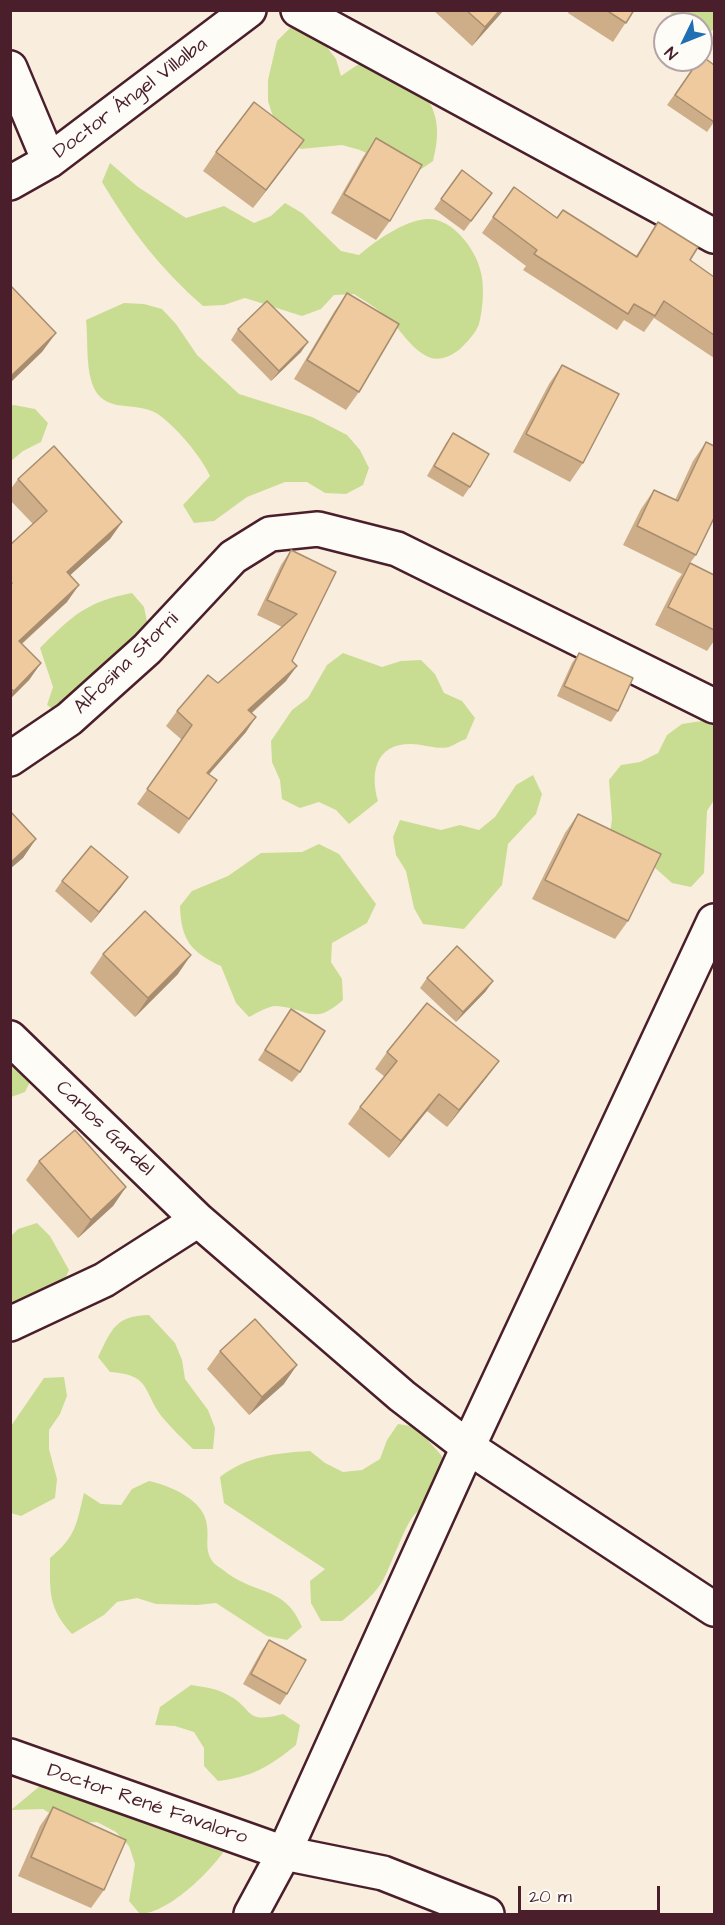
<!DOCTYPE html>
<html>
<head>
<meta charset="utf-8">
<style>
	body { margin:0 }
	#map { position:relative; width:725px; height:1925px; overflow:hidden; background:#f9eddd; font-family:"Architects Daughter",sans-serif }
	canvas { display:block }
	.frame { position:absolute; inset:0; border:12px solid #4a1f2b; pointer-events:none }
	.north { position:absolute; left:653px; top:12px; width:60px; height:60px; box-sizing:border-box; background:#fdfcf7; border:2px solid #b5a4a5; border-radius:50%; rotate:227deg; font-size:16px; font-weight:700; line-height:24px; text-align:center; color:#4a1f2b }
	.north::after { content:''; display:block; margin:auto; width:21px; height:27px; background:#1f6fb2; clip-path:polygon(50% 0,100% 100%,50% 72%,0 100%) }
	.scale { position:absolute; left:518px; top:1886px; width:142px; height:27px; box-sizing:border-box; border:3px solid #4a1f2b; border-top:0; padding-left:8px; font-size:18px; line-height:21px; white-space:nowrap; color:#4a1f2b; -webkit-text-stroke:4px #fdfcf7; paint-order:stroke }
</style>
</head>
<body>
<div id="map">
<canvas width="725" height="1925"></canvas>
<div class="frame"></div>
<div class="north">N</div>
<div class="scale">20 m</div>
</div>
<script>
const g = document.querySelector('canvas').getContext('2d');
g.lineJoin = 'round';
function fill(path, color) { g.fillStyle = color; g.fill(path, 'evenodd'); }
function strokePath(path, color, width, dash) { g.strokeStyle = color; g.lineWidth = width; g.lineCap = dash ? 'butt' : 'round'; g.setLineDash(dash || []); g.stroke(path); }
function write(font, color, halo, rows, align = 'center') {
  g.font = font + ' "Architects Daughter",sans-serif'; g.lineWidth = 4.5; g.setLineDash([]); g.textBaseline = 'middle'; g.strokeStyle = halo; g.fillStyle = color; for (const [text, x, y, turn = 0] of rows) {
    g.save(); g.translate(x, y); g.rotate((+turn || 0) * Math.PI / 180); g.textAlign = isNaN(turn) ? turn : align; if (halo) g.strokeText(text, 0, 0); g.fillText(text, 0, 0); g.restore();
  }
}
fill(new Path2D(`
	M 669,11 L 714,11 L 714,29 L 708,33 L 701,32 L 701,24 L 681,24 Z
	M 292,26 L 312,28 L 336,59 L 341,76 L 375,53 C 417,84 449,102 433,161 L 417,172 L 397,168 L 360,150 L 342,145 L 301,149 L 284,137 L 274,120 L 268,101 L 268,80 L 277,41 Z
	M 110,163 L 138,187 L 186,218 L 224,206 L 254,223 L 271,216 L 285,203 L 302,213 L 341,251 L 359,255 C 377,240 403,221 427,219 C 451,217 475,248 480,269 C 485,284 483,309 479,324 C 476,333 467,342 460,349 C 453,355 441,361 431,358 C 412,351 402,331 388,318 C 378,309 365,301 354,294 L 334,295 L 321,309 L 302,316 L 245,298 L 224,305 L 203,306 C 162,271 129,228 102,182 Z
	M 124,303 L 144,304 L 162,309 L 176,324 L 197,355 L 239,394 L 312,417 L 347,435 L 360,450 L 369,468 L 363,485 L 346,494 L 325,493 L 307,482 L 285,482 L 247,497 L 214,521 L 194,523 L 183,505 L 210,476 C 201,456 174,424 156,413 C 133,400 101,416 91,380 C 86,362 88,338 86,320 Z
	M 14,405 L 35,409 L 48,423 L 41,442 L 23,451 L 11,461 L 11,406 Z
	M 132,593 L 144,607 L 152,645 L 64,717 L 47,705 L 53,687 L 40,648 C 73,615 86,602 132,593 Z
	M 343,653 L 382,667 L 401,661 L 421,660 L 435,674 L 444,693 L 462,701 L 475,718 L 466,739 C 460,741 454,745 449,747 C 437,750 423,744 411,744 C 375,744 370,773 378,801 L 349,824 L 336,810 L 319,802 L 300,808 L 282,799 L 280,780 L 272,762 L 271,741 L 292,710 L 308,698 L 327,665 Z
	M 702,721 L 714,725 L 714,800 L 707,811 L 704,873 L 691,887 L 672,883 L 645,859 L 609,841 L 612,819 L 609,780 L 621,765 L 640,762 L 658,753 L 667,735 L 682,724 Z
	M 533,775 L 542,794 L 536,814 L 508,844 L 502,885 L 464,929 L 423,924 L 414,908 L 406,871 L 396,855 L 393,837 L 400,820 L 441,830 L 460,825 L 479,830 L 495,817 L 516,785 Z
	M 319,844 L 339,854 L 376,904 L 367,923 L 332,943 L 331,962 L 342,979 L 343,1000 C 313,1027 308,1008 276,1006 C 268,1006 257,1013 249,1017 L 236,1003 L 221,966 C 190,952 181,939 180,906 L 192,891 L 228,876 L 261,853 L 302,852 Z
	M 10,1030 L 33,1076 L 25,1092 L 11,1097 Z
	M 37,1223 L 50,1236 L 69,1270 L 62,1287 L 11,1316 L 11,1236 L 18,1229 Z
	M 149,1315 L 175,1343 L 182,1360 L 185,1379 L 208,1410 L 215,1428 L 213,1449 L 193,1449 C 183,1439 172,1429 163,1418 C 142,1391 152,1375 110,1372 L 98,1357 C 112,1329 115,1316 149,1315 Z
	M 64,1377 L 67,1396 L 60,1414 L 49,1430 L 49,1449 L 57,1479 L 55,1498 L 21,1516 L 11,1513 L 11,1426 L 44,1378 Z
	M 398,1424 L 416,1427 L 441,1455 L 450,1473 L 435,1506 C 430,1508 421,1509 417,1512 C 406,1520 391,1567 382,1582 C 372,1598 356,1609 342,1621 L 321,1621 L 311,1603 L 310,1581 L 325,1569 L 224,1503 L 220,1477 C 247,1456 277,1453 310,1451 L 325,1463 L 343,1472 L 362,1470 L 380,1459 L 387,1440 Z
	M 149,1481 C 171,1486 205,1500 207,1526 C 209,1539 204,1550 213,1562 C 216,1566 223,1569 227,1573 C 259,1596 285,1586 302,1627 L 287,1640 L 267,1636 L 216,1603 L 197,1605 L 156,1604 L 137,1598 L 117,1602 L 104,1615 L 72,1634 C 48,1608 50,1592 50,1558 C 76,1536 76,1526 84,1493 L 101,1504 L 121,1505 L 132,1489 Z
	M 191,1685 C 204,1687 216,1688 228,1695 C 254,1708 243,1725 283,1714 L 300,1725 L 296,1745 C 269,1767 252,1777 218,1781 L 204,1766 L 204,1748 L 194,1732 L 175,1726 L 155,1725 L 160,1707 Z
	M 61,1781 L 230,1842 C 216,1867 170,1913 140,1914 L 129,1901 L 135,1864 L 129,1846 L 116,1832 L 97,1822 L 78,1823 L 59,1819 L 43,1809 L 11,1810 L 41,1785 Z`), '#c9dd92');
const street = new Path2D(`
	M 298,10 L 714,236
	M 10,68 L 49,161
	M 10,183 L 49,161 L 249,10
	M 10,759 L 69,719 L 147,649 L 233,557 L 270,534 L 318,529 L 397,549 L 714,706
	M 10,1038 L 198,1220 L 402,1396 L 468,1447 L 714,1609
	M 10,1324 L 104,1280 L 198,1220
	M 10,1756 L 284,1853 L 383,1873 L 487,1914
	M 251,1914 L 284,1853 L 468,1447 L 714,921`);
strokePath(street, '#4a1f2b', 38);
strokePath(street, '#fdfcf7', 33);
fill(new Path2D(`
	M 433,10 L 504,10 L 472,46 Z
	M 569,10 L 634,10 L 613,42 L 568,13 Z
	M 699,60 L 714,122 L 707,132 L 667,105 Z
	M 376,138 L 390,221 L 376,240 L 331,213 L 363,157 Z
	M 216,152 L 291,158 L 253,208 L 203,171 Z
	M 462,170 L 492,193 L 464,231 L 434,209 Z
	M 514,187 L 557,218 L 636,256 L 658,222 L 690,260 L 714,277 L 714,358 L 654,318 L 644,332 L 624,320 L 617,330 L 523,270 L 526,266 L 482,233 Z
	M 347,293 L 359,392 L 346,410 L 294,379 L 334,312 Z
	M 238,329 L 301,352 L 271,381 L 231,340 Z
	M 562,365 L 583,463 L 570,482 L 513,452 L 549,384 Z
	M 453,433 L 470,487 L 463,497 L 427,476 L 446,443 Z
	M 706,442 L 714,446 L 714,520 L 714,519 L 696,555 L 690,563 L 714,575 L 714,641 L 707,651 L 655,625 L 677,581 L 682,574 L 623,545 L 641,509 L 654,490 L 675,500 L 693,461 Z
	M 18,479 L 122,522 L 110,539 L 70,575 L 67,602 L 22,644 L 41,663 L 29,680 L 10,699 L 10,545 L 33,524 L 10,500 L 10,490 Z
	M 291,550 L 336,572 L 292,661 L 286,681 L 252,713 L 246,732 L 209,774 L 217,780 L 179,834 L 137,804 L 182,740 L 166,726 L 177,711 L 218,683 L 282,627 L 257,615 L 281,565 Z
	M 579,653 L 618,711 L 611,722 L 557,696 L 572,663 Z
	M 578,814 L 628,921 L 615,939 L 532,899 L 565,833 Z
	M 62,881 L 121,887 L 91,923 L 55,891 Z
	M 103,954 L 178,974 L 135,1017 L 90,973 Z
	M 427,978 L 486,991 L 456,1022 L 420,988 Z
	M 291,1009 L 300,1072 L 292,1082 L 258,1060 Z
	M 387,1052 L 487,1077 L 447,1127 L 427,1111 L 389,1158 L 348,1124 L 360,1107 L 385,1077 L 375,1069 Z
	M 39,1161 L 126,1187 L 113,1206 L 78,1238 L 26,1180 Z
	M 220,1351 L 284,1384 L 249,1415 L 207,1369 Z
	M 269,1640 L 287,1694 L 280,1705 L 243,1684 L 262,1650 Z
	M 53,1807 L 104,1890 L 91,1908 L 18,1876 L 40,1826 Z`), '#ceae89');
fill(new Path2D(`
	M 500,10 L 504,10 L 472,46 L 485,27 Z
	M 304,140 L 291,158 L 253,208 L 266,190 Z
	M 56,333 L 42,352 L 10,383 L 10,377 Z
	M 308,342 L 301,352 L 271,381 L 279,371 Z
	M 122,522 L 110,539 L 55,589 L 67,572 Z
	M 79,585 L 67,602 L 10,654 L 19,641 Z
	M 41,663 L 29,680 L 10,699 L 10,695 L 14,691 Z
	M 297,666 L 286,681 L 238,725 L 248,710 Z
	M 256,717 L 246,732 L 197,788 L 207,773 Z
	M 36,839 L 23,858 L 10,869 L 10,863 Z
	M 128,877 L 121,887 L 91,923 L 99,912 Z
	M 191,955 L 178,974 L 135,1017 L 148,998 Z
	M 493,981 L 486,991 L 456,1022 L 463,1012 Z
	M 499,1061 L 487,1077 L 447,1127 L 459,1110 Z
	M 439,1094 L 427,1111 L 389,1158 L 401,1141 Z
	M 126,1187 L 113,1206 L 78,1238 L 91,1220 Z
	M 297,1365 L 284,1384 L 249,1415 L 262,1397 Z`), '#a78d6f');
const building = new Path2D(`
	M 466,10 L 500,10 L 485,27 Z
	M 606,10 L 634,10 L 626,23 Z
	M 702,56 L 714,65 L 714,122 L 675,95 L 699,60 L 701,60 Z
	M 254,102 L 304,140 L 266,190 L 216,152 Z
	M 376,138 L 422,165 L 390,221 L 344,194 Z
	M 462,170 L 492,193 L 471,221 L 441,199 Z
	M 514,187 L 557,218 L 563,210 L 637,257 L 658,222 L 698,247 L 690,260 L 714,277 L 714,335 L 664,301 L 655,316 L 634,304 L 628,314 L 534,254 L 537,250 L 493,217 Z
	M 10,285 L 56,333 L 10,377 Z
	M 347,293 L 399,324 L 359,392 L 307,360 Z
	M 267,301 L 308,342 L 279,371 L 238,329 Z
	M 562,365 L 619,394 L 583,463 L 526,434 Z
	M 453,433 L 489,454 L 470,487 L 434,466 Z
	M 706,442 L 714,446 L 714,518 L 696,555 L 637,526 L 654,490 L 678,501 Z
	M 54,446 L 122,522 L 67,572 L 79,585 L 19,641 L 41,663 L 14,691 L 10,689 L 10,585 L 12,583 L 10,581 L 10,545 L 47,511 L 18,479 Z
	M 291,550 L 336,572 L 292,661 L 297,666 L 248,710 L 256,717 L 207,773 L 217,780 L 189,819 L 147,789 L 192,725 L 177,711 L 208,675 L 218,683 L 297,614 L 267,600 Z
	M 690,563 L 714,575 L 714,630 L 668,607 Z
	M 579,653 L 633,678 L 618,711 L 564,686 Z
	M 10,811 L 36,839 L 10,863 Z
	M 578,814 L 661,854 L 628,921 L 545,880 Z
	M 91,846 L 128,877 L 99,912 L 62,881 Z
	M 145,911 L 191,955 L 148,998 L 103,954 Z
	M 457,946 L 493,981 L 463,1012 L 427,978 Z
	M 427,1003 L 499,1061 L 459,1110 L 439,1094 L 401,1141 L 360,1107 L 397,1061 L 387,1052 Z
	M 291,1009 L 325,1031 L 300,1072 L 265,1050 Z
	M 75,1130 L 126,1187 L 91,1220 L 39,1161 Z
	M 255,1319 L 297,1365 L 262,1397 L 220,1351 Z
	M 269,1640 L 306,1660 L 287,1694 L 251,1674 Z
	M 53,1807 L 126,1840 L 104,1890 L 31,1857 Z`);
fill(building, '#efca9f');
strokePath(building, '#a78d6f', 1.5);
write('20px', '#4a1f2b', '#fdfcf7', [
	["Doctor Ángel Villalba",131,99,-37],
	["Alfosina Storni",127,664,-44],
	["Carlos Gardel",104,1129,44],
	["Doctor René Favaloro",147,1805,19]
]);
</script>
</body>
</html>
